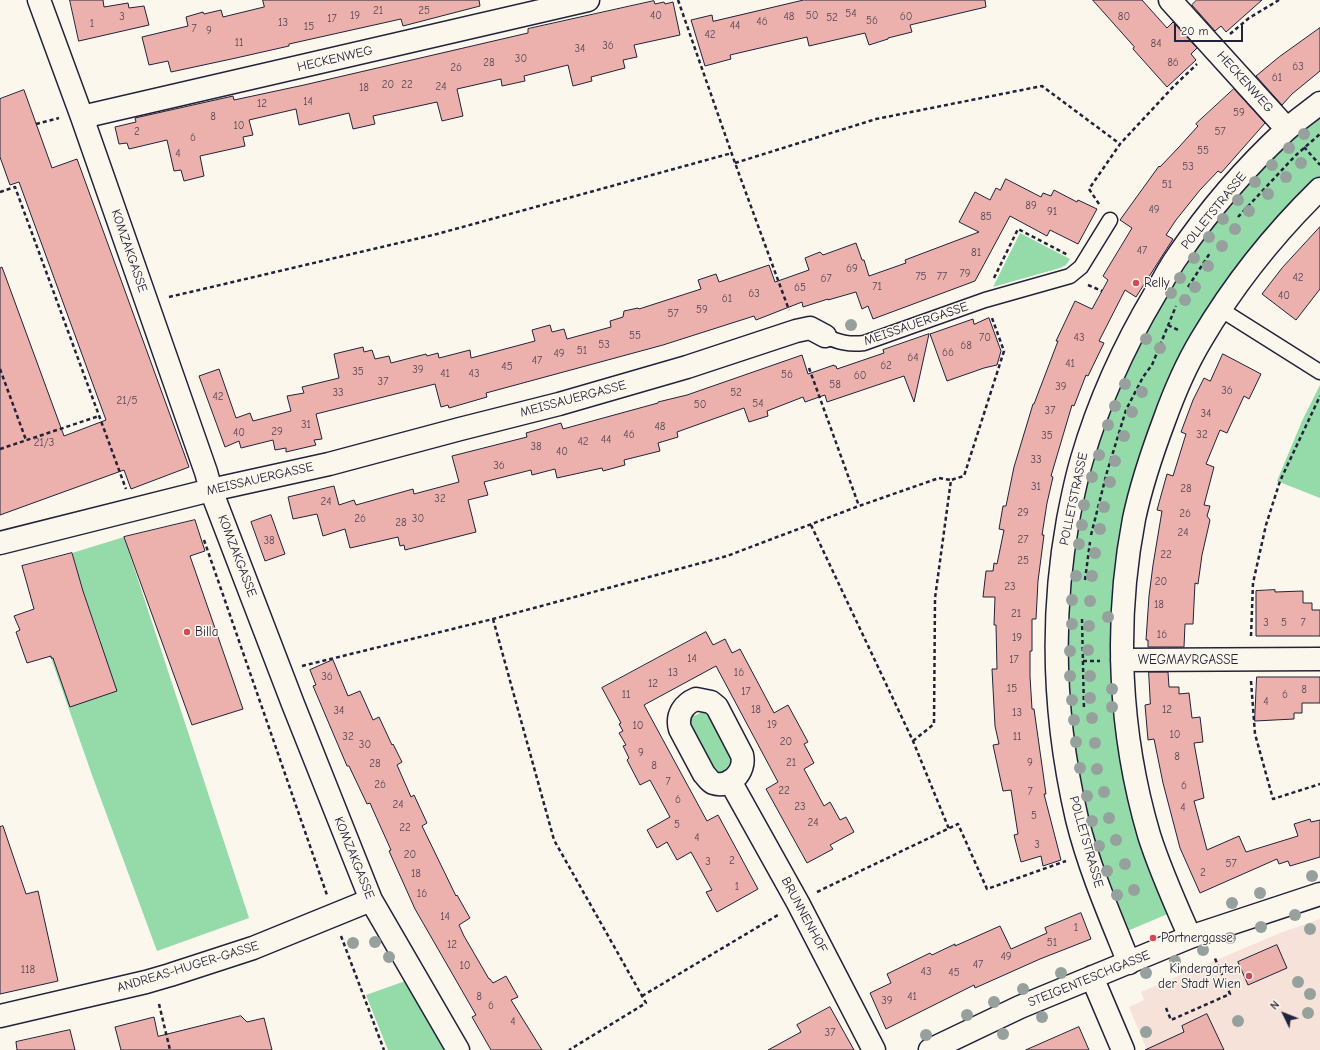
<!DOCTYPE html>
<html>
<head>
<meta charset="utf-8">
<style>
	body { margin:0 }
	#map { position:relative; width:1320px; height:1050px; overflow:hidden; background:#fbf7ec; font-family:"Comic Neue",sans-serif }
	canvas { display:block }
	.north { position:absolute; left:1264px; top:994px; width:40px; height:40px; -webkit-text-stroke:3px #fbf7ec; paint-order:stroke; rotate:313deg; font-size:11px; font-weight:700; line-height:16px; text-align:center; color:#22223b }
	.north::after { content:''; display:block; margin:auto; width:14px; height:18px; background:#22223b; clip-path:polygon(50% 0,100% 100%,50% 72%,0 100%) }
	.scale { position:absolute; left:1174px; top:24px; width:69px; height:18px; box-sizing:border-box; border:2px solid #22223b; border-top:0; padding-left:5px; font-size:12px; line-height:14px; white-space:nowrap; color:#22223b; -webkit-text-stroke:3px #fbf7ec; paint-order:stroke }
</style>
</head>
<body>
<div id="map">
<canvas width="1320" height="1050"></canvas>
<div class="north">N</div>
<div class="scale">20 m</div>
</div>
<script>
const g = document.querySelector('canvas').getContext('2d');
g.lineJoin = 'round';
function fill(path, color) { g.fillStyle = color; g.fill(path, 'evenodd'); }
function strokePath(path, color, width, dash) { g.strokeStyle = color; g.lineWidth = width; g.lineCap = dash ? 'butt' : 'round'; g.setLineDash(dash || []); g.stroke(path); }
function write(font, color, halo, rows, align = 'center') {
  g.font = font + ' "Comic Neue",sans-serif'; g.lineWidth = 3; g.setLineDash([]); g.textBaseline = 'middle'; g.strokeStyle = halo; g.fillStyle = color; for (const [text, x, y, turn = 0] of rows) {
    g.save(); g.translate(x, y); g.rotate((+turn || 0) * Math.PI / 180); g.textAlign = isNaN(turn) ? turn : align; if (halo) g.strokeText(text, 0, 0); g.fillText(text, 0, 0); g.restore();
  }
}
fill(new Path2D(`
	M 1320,919 L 1320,1050 L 1147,1050 L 1129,1007 L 1144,1000 L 1141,992 L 1280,933 Z`), '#f6e2d9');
fill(new Path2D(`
	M 1320,113 L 1320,178 L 1312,186 L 1182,361 L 1114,630 L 1170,913 L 1125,932 L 1087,827 L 1068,730 L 1066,597 L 1082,489 L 1111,399 L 1167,286 L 1245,183 Z
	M 1020,233 L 1070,259 L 1066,265 L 1060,268 L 993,287 Z
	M 1320,385 L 1320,498 L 1277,481 L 1302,421 Z
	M 124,537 L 249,918 L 157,951 L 92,775 L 51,658 L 101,642 L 83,591 L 72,553 Z
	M 702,712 L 708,714 L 734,762 L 731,767 L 719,774 L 713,771 L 688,723 L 690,718 Z
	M 408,980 L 447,1050 L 388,1050 L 366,995 Z`), '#94dba9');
const building = new Path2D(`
	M 70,0 L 103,0 L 104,7 L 128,3 L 129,8 L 144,6 L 149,25 L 79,41 Z
	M 263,0 L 479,0 L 480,6 L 403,26 L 401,19 L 289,44 L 289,46 L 236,58 L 171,72 L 168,61 L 149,65 L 142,37 L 188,26 L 186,17 L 203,12 L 204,14 L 221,10 L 223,17 L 264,7 Z
	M 804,0 L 985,0 L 986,7 L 910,25 L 912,32 L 888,38 L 888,39 L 869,45 L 865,33 L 809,46 L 807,37 L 730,55 L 731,59 L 705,66 L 691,20 L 712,15 L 713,21 Z
	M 1093,0 L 1142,0 L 1167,28 L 1173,22 L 1197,48 L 1191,54 L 1196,60 L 1167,87 L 1133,49 L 1134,47 Z
	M 1197,0 L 1262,0 L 1226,32 L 1221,26 L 1215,31 L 1192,5 Z
	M 654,1 L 655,4 L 664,2 L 665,4 L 673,2 L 680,35 L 634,45 L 637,57 L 623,60 L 625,68 L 591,77 L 592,81 L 573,86 L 568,65 L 524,76 L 525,81 L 502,86 L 501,79 L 457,89 L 463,116 L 442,121 L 437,102 L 373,116 L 375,124 L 353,129 L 349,113 L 299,125 L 296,109 L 249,120 L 253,135 L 243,137 L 245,146 L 200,156 L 204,176 L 184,181 L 181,170 L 174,171 L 167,140 L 129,149 L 127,143 L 119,144 L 115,127 L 136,122 L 135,118 L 233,96 L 234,100 L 304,85 L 528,33 L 528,29 Z
	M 1320,28 L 1320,71 L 1292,94 L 1282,105 L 1256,76 L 1279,57 Z
	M 1234,89 L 1265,123 L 1221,173 L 1218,171 L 1200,190 L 1176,220 L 1166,235 L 1173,239 L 1136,297 L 1125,290 L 1099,341 L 1104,343 L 1088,376 L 1086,375 L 1074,406 L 1072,405 L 1051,476 L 1053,477 L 1047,503 L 1042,535 L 1044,535 L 1038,581 L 1036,619 L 1032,619 L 1032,651 L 1030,651 L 1030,676 L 1032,709 L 1034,709 L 1046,794 L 1044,794 L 1061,860 L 1043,866 L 1041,856 L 1021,862 L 1014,835 L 1018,834 L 1011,790 L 1003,791 L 993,745 L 999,744 L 995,726 L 992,669 L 997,669 L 996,625 L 994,625 L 995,597 L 983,597 L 986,571 L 993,571 L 994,563 L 997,564 L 1004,530 L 999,529 L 1003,506 L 1006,506 L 1014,467 L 1033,404 L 1034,404 L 1058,341 L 1056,341 L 1075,301 L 1092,309 L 1108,280 L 1103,276 L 1132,228 L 1120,220 L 1159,166 L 1160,167 L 1179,147 L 1198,126 L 1196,124 Z
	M 24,90 L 52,168 L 77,159 L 189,467 L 131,489 L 124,470 L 0,515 L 0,268 L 2,267 L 64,436 L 106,420 L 19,182 L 10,185 L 0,157 L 0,99 Z
	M 1006,179 L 1041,197 L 1043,193 L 1051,196 L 1054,190 L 1077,202 L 1078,200 L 1097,209 L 1078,244 L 1050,230 L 1047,236 L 1010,216 L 975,281 L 873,319 L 868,306 L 862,309 L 856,292 L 828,300 L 828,299 L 803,307 L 802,302 L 756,320 L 754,316 L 663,345 L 486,393 L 487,397 L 449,408 L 448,405 L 441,407 L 435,384 L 316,414 L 322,439 L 314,440 L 316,445 L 286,452 L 286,448 L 275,450 L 273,440 L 241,448 L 239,441 L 225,447 L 199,376 L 219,369 L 236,418 L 250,413 L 253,421 L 291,411 L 287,396 L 304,393 L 302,387 L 339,378 L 334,354 L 363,347 L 364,352 L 372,350 L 375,359 L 389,356 L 391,363 L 426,354 L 427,356 L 438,353 L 439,358 L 470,350 L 471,358 L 535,341 L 532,330 L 550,325 L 552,332 L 564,329 L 567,339 L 611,327 L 610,321 L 623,317 L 624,311 L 638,308 L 639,309 L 701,289 L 698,280 L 716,274 L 719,282 L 769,265 L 775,282 L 809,270 L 805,258 L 820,252 L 823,255 L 856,243 L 862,260 L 864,260 L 869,276 L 906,263 L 905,260 L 979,232 L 959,222 L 975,192 L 990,200 L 996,188 L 1000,190 Z
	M 1320,227 L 1320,289 L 1296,320 L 1262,294 L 1282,268 Z
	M 989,318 L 1001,351 L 997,365 L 984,368 L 947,381 L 930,334 L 973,319 L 974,324 Z
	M 929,334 L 914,402 L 904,376 L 827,402 L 825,395 L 805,402 L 803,397 L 767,411 L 768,416 L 749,422 L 744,408 L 677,432 L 678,437 L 658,443 L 660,451 L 624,460 L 625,465 L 603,471 L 602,468 L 557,478 L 555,469 L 532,475 L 531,470 L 484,482 L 488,495 L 468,500 L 476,532 L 405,550 L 404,545 L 400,546 L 398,537 L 350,548 L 345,529 L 323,536 L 317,514 L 293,519 L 288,497 L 334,486 L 339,505 L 354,500 L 356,505 L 413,489 L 414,494 L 459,482 L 452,456 L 527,437 L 526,433 L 561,423 L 563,429 L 658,403 L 658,402 L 687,395 L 802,355 L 808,374 L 834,365 L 834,366 L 836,366 L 837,369 L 884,353 L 883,350 Z
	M 1223,354 L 1261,374 L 1249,399 L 1244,396 L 1227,433 L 1220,430 L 1206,464 L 1214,467 L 1204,505 L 1210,506 L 1207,516 L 1210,520 L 1202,555 L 1198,584 L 1195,583 L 1193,624 L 1185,624 L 1184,647 L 1148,647 L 1148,640 L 1146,640 L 1149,596 L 1153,565 L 1162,511 L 1157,510 L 1167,474 L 1173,476 L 1186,434 L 1181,432 L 1193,400 L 1204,378 L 1210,381 Z
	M 271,515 L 285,554 L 265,561 L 251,522 Z
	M 195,520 L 205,551 L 190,556 L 243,709 L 192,725 L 124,537 Z
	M 72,553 L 83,591 L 117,691 L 70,707 L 53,658 L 51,658 L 51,656 L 27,663 L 16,632 L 20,630 L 14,616 L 34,609 L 22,566 Z
	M 1275,590 L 1275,592 L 1303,591 L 1303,603 L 1312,603 L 1312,610 L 1320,610 L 1320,636 L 1256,636 L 1256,591 Z
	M 706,632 L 713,645 L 725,639 L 732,653 L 740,649 L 774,713 L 788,705 L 808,742 L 804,744 L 814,763 L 804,769 L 824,806 L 830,802 L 840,820 L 846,817 L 854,832 L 830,845 L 833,849 L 807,863 L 766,789 L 778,782 L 716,666 L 644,705 L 707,821 L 718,815 L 758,889 L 717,912 L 706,892 L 712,890 L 691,852 L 677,860 L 667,842 L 657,848 L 647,830 L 670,817 L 650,780 L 640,785 L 627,760 L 629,758 L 623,746 L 626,745 L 619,733 L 623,731 L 619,724 L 621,723 L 602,688 Z
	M 333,660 L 348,696 L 360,691 L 373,720 L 379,717 L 392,745 L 393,744 L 402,762 L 397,765 L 411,797 L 414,795 L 427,823 L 422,826 L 456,896 L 457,895 L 470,918 L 459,925 L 464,936 L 489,979 L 490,979 L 493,983 L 506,976 L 518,997 L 511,1000 L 542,1050 L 491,1050 L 472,1017 L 476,1015 L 415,909 L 389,851 L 391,850 L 373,810 L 370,803 L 367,804 L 349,766 L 347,766 L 313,686 L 316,685 L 310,670 Z
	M 1149,672 L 1168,672 L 1169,687 L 1179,687 L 1179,694 L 1189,693 L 1192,718 L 1200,717 L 1203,742 L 1194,743 L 1204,798 L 1194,801 L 1207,850 L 1239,836 L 1246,852 L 1298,836 L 1294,824 L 1310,819 L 1311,822 L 1320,820 L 1320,857 L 1290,866 L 1288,861 L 1279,864 L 1277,859 L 1200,893 L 1180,848 L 1163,783 L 1154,739 L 1148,740 L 1145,705 L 1150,704 Z
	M 1257,677 L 1320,677 L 1320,703 L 1302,703 L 1302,713 L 1294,713 L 1294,719 L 1255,721 Z
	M 3,826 L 26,894 L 38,891 L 58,981 L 0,994 L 0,827 Z
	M 1081,913 L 1091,939 L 1040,959 L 975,988 L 974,985 L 886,1029 L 870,993 L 891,983 L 887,974 L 930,953 L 932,955 L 955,944 L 955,946 L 1000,926 L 1011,949 L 1047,933 L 1045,928 Z
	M 1277,945 L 1287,968 L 1248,985 L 1238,962 Z
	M 830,1007 L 854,1050 L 768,1050 L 801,1032 L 797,1025 Z
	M 1207,1014 L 1224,1050 L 1145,1050 L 1184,1032 L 1182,1026 Z
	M 241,1016 L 247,1022 L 264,1018 L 272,1050 L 121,1050 L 115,1027 L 154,1017 L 158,1036 Z
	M 1079,1027 L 1089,1050 L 1026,1050 Z
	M 70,1030 L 75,1050 L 17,1050 L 16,1042 Z`);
fill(building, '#ecb1ac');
strokePath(building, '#22223b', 1);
const lane = new Path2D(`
	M 1220,309 L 1320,372
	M 825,336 C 838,342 849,345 864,343 L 985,300 L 1070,276 L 1081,267 L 1110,220`);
const street = new Path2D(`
	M 39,0 L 82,117 L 206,472 L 211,490 L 293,704 L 371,900 L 458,1050
	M 1170,0 L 1287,129
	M 82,117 L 588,0
	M 0,543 L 211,490 L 329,464 L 460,429 L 559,404 L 687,367 L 796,331 L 810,328 L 825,336
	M 1122,660 L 1320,659
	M 696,699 L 711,702 L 717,707 L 742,755 C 746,771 730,789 713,783 C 709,781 707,777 704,774 L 680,729 C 676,715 684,704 696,699 Z
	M 730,781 L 798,903 L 874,1050
	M 1190,937 C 1175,903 1160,870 1149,835 C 1119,733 1114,623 1134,519 C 1141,486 1152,453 1164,421 C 1174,393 1186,365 1201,340 C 1234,284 1274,234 1320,189
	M 1129,963 C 1110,916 1089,868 1077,819 C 1054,720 1050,619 1068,520 C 1072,499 1076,479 1082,459 C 1099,401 1124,346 1155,294 C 1163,281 1169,268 1177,257 C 1208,211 1246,167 1286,130 C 1297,120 1309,112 1320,103
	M 1092,977 L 1123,1050
	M 0,1016 L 146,982 L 170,975 L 253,948 L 371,900
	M 930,1050 L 1020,1007 L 1190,937 L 1320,894`);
strokePath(lane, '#22223b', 17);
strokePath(street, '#22223b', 25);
strokePath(new Path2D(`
	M 678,0 L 735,163 L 789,310
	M 1230,34 L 1249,18 L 1279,0
	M 36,124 L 59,118
	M 1304,147 L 1320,165
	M 735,163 L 876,119 L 1042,86 L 1120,144
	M 0,192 L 15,187 L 126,489
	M 1099,204 L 1089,189 L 1120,144 L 1174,86 L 1197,64
	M 1238,217 L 1295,156 L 1320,134
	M 994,278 L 1018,229 L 1068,255
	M 1088,285 L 1102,291
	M 1188,287 L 1210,253
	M 169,297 L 437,234 L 732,153
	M 1168,325 L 1180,331
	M 809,368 L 859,506
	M 0,369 L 26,440
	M 0,449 L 99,416
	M 811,525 L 913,741 L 949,829
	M 1091,535 L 1107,472 L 1126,410 L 1143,377 L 1152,365 L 1176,306
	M 204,540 L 327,895
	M 1085,580 L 1090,542
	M 493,619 L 554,840 L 646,1003 L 569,1050
	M 1082,619 L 1084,710
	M 1251,636 L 1253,583 L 1266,525 L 1280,481 L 1320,396
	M 1083,661 L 1100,661
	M 302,666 L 493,619 L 727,556 L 859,506 L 939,478 L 951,480
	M 1251,681 L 1255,734 L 1273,799 L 1320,784
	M 913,741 L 934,724 L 935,598 L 951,480 L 964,476 L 1004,351 L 992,318
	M 817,892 L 958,824 L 987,889 L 1066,861
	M 341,936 L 384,1050
	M 642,996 L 778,915
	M 159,1004 L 170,1050
	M 1166,1008 L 1171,1020 L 1230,994 L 1214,956`), '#22223b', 2.5, [4, 3]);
strokePath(lane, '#fbf7ec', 14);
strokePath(street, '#fbf7ec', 22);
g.fillStyle = '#96a19d';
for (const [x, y] of [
	[1304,134],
	[1289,148],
	[1301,163],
	[1272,165],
	[1286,177],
	[1255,182],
	[1268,194],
	[1238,200],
	[1249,211],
	[1223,219],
	[1235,229],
	[1209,237],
	[1222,246],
	[1194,258],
	[1208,266],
	[1180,278],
	[1195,287],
	[1171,293],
	[1185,300],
	[851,325],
	[1146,339],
	[1160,348],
	[1125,384],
	[1142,392],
	[1115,406],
	[1132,412],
	[1108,425],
	[1124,436],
	[1099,455],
	[1115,461],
	[1092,477],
	[1110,482],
	[1084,505],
	[1104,507],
	[1082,525],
	[1100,529],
	[1079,544],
	[1095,553],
	[1076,576],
	[1092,576],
	[1072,600],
	[1090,601],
	[1108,617],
	[1072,624],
	[1089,626],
	[1088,650],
	[1070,651],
	[1070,676],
	[1090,676],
	[1112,689],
	[1090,698],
	[1072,700],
	[1112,707],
	[1092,718],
	[1074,720],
	[1076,742],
	[1095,743],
	[1080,768],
	[1097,769],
	[1104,792],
	[1087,796],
	[1109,818],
	[1092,821],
	[1116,840],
	[1099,846],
	[1125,864],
	[1107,871],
	[1312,876],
	[1134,890],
	[1260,893],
	[1117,895],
	[1232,903],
	[1295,915],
	[1261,927],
	[1310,929],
	[1230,938],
	[375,942],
	[353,943],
	[1203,950],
	[389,957],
	[1175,961],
	[1061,973],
	[1146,973],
	[1298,982],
	[1023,989],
	[1310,994],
	[994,1002],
	[1308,1013],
	[967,1015],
	[1042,1017],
	[1238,1021],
	[1146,1032],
	[1003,1034],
	[926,1035]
]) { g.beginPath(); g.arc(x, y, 6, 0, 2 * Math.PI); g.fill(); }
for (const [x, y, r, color] of [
	[1136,283,4,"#d1495b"],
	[187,632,4,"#d1495b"],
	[1153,938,4,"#d1495b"],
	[1249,976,4,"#d1495b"]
]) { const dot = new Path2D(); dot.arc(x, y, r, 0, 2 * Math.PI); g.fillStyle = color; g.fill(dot); strokePath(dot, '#fbf7ec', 1.5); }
write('11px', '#544657', null, [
	["21",378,11],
	["25",424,11],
	["54",851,14],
	["19",355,16],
	["40",656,16],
	["50",812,16],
	["3",122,17],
	["48",789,17],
	["60",906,17],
	["80",1124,17],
	["52",832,18],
	["17",332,19],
	["56",872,21],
	["46",762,22],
	["13",283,23],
	["1",92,24],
	["44",735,26],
	["15",309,27],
	["7",194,29],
	["9",209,31],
	["42",710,35],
	["11",239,43],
	["84",1156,44],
	["36",608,46],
	["34",580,49],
	["30",521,59],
	["28",489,63],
	["86",1173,63],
	["63",1298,67],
	["26",456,68],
	["61",1277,78],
	["20",388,85],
	["22",407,85],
	["24",441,87],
	["18",364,88],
	["14",308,102],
	["12",262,104],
	["59",1239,113],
	["8",213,117],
	["10",239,126],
	["2",137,132],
	["57",1220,132],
	["6",193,138],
	["55",1203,151],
	["4",178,154],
	["53",1188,167],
	["51",1167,185],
	["89",1031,206],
	["49",1154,210],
	["91",1052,212],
	["85",986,217],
	["47",1142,251],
	["81",976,253],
	["69",852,269],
	["79",965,274],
	["75",921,277],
	["77",942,277],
	["42",1298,278],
	["67",826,279],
	["71",877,287],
	["65",800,288],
	["63",754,294],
	["40",1284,296],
	["61",727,299],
	["59",702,310],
	["57",673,314],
	["55",635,336],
	["70",985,338],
	["43",1079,338],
	["53",604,345],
	["68",966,346],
	["51",582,351],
	["66",948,353],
	["49",559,354],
	["64",913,358],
	["47",537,361],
	["41",1070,364],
	["62",886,366],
	["45",507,367],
	["39",418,370],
	["35",358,372],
	["41",445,374],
	["43",474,374],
	["56",787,375],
	["60",860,376],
	["37",383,382],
	["58",835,385],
	["39",1061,387],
	["36",1227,391],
	["33",338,393],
	["52",736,393],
	["42",218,397],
	["21/5",127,401],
	["54",758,404],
	["50",700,405],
	["37",1050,411],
	["34",1206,414],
	["31",306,425],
	["48",660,427],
	["29",277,432],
	["40",239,433],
	["46",629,435],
	["32",1202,435],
	["35",1047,436],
	["44",606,440],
	["42",583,442],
	["21/3",44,443],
	["38",536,447],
	["40",562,452],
	["33",1036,460],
	["36",499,466],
	["31",1036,487],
	["28",1186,489],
	["32",440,499],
	["24",326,502],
	["29",1023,513],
	["26",1185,514],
	["26",360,519],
	["30",418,519],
	["28",401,523],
	["24",1183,533],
	["27",1023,540],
	["38",269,541],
	["22",1166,555],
	["25",1023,561],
	["20",1161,582],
	["23",1010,587],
	["18",1159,605],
	["21",1016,614],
	["3",1266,623],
	["5",1284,623],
	["7",1303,623],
	["16",1162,635],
	["19",1017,638],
	["14",692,659],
	["17",1014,660],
	["13",673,673],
	["16",739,673],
	["36",327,677],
	["12",653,684],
	["15",1012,689],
	["8",1304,690],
	["17",746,692],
	["11",626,695],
	["6",1285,695],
	["4",1266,702],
	["18",756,710],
	["12",1167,710],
	["34",339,711],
	["13",1017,713],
	["19",772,725],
	["10",638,726],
	["10",1175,735],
	["32",348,737],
	["11",1017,737],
	["20",786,742],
	["30",365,745],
	["9",641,753],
	["8",1177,757],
	["21",791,763],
	["9",1030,763],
	["28",375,764],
	["8",654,766],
	["7",668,782],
	["26",380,785],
	["6",1184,786],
	["22",784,791],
	["7",1030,792],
	["6",678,800],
	["24",398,805],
	["23",800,807],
	["4",1183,808],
	["5",1034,816],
	["24",813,823],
	["5",677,825],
	["22",405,828],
	["4",697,838],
	["3",1037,845],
	["20",410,855],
	["2",732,861],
	["3",708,862],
	["57",1231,864],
	["2",1203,873],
	["18",416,874],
	["1",737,887],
	["16",422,894],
	["14",445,917],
	["1",1076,928],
	["51",1052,943],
	["12",452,945],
	["49",1006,957],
	["47",978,965],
	["10",465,966],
	["118",28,970],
	["43",926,972],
	["45",954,973],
	["8",479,997],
	["41",912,997],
	["39",887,1001],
	["6",491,1006],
	["4",513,1022],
	["37",830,1033]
]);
write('13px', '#22223b', '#fbf7ec', [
	["HECKENWEG",335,59,-13],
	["HECKENWEG",1245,82,48],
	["POLLETSTRASSE",1214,211,-51],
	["KOMZAKGASSE",129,251,71],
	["MEISSAUERGASSE",916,324,-19],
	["MEISSAUERGASSE",573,399,-15],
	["MEISSAUERGASSE",260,479,-13],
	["POLLETSTRASSE",1074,499,-78],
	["KOMZAKGASSE",237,556,69],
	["WEGMAYRGASSE",1188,660],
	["POLLETSTRASSE",1086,842,74],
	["KOMZAKGASSE",354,858,68],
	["BRUNNENHOF",804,915,62],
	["ANDREAS-HUGER-GASSE",188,967,-17],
	["STEIGENTESCHGASSE",1089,979,-22]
]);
write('13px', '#22223b', '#fbf7ec', [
	["Relly",1144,283],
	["Billa",195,632],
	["Portnergasse",1161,938],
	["Kindergarten",1241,969,"right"],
	["der Stadt Wien",1241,984,"right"]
], 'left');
</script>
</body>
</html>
